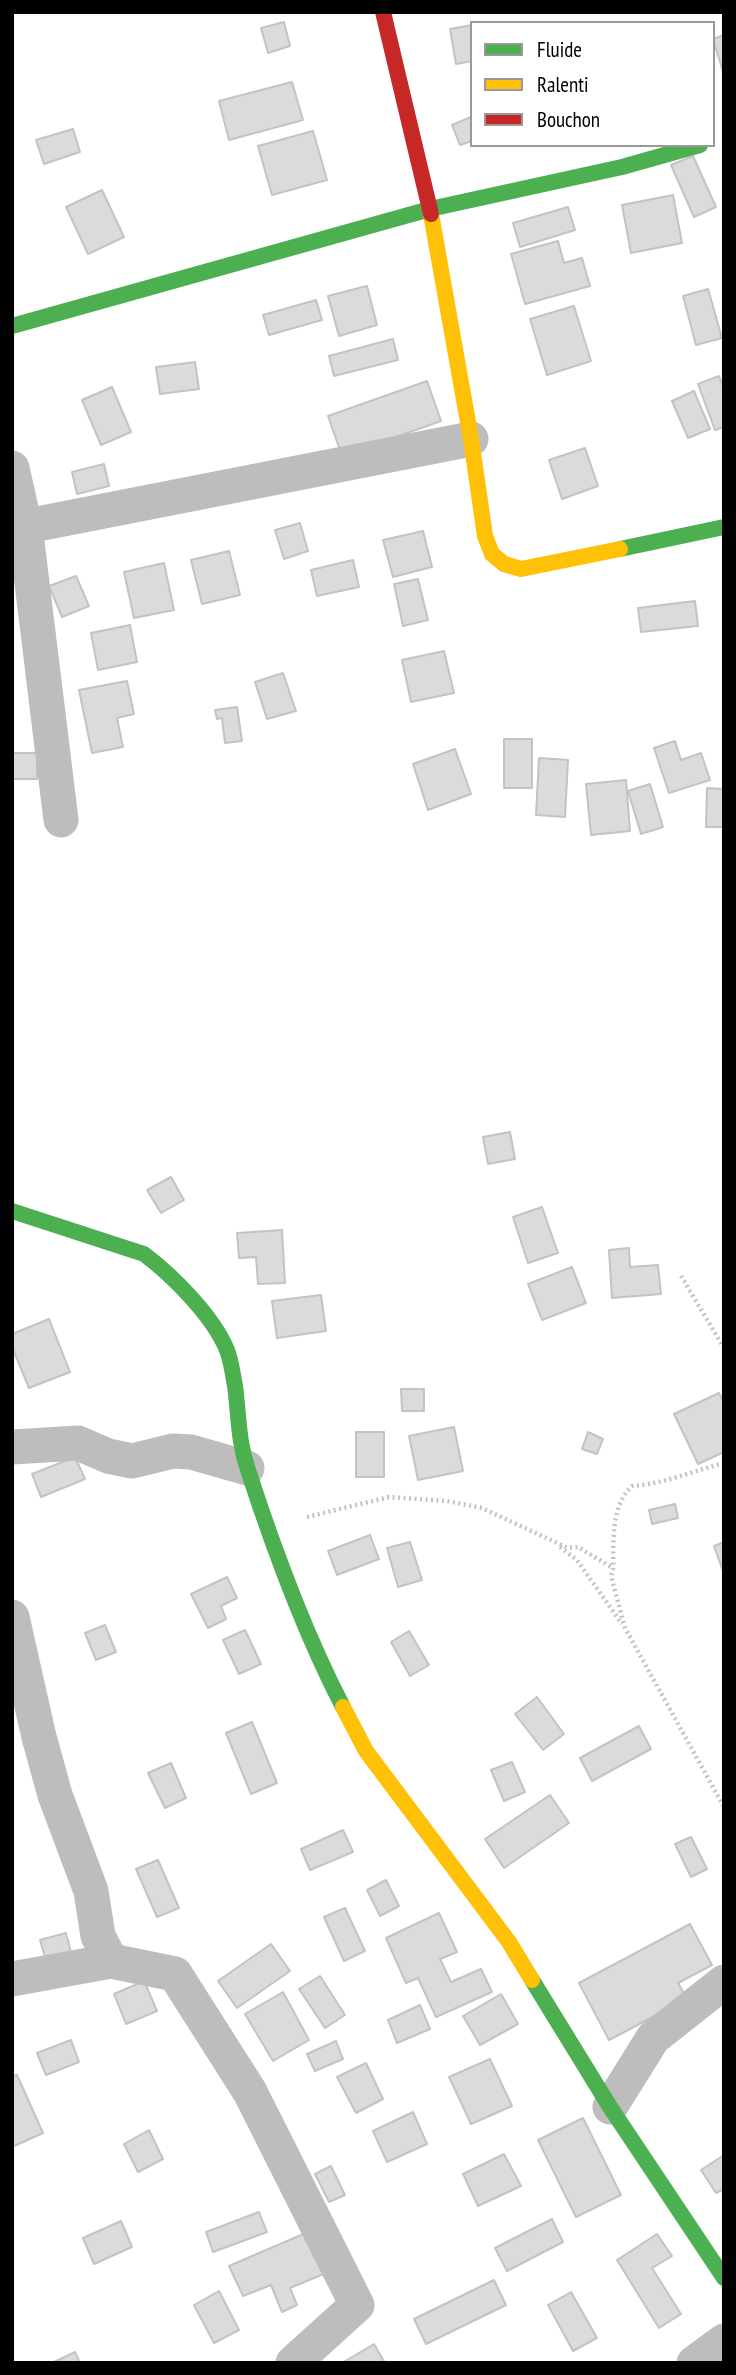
<!DOCTYPE html>
<html>
<head>
<meta charset="utf-8">
<style>
	body { margin:0 }
	#map { position:relative; width:736px; height:2375px; overflow:hidden; background:#fff; font-family:"PT Sans Narrow",sans-serif }
	canvas { display:block }
	.frame { position:absolute; inset:0; border:14px solid #000; pointer-events:none }
	.legend { position:absolute; left:470px; top:21px; width:245px; height:126px; box-sizing:border-box; background:#fff; border:2px solid #999; margin:0; padding:9px 12px; list-style:none; font-size:21px; color:#000 }
	.legend li { display:flex; align-items:center; gap:14px; height:35px }
	.legend b { width:35px; border:2px solid #999 }
</style>
</head>
<body>
<div id="map">
<canvas width="736" height="2375"></canvas>
<div class="frame"></div>
<ul class="legend">
<li><b style="height:9px;background:#4caf50"></b>Fluide</li>
<li><b style="height:9px;background:#ffc107"></b>Ralenti</li>
<li><b style="height:9px;background:#c62828"></b>Bouchon</li>
</ul>
</div>
<script>
const g = document.querySelector('canvas').getContext('2d');
g.lineJoin = 'round';
function fill(path, color) { g.fillStyle = color; g.fill(path, 'evenodd'); }
function strokePath(path, color, width, dash) { g.strokeStyle = color; g.lineWidth = width; g.lineCap = dash ? 'butt' : 'round'; g.setLineDash(dash || []); g.stroke(path); }
const building = new Path2D(`
	M 284,22 L 290,46 L 268,53 L 261,28 Z
	M 472,25 L 472,61 L 456,64 L 450,29 Z
	M 724,35 L 724,75 L 713,39 Z
	M 292,82 L 303,120 L 229,140 L 219,101 Z
	M 471,117 L 472,141 L 460,145 L 452,125 Z
	M 73,129 L 80,152 L 44,164 L 36,140 Z
	M 313,131 L 327,180 L 272,195 L 258,146 Z
	M 693,156 L 716,207 L 694,217 L 671,165 Z
	M 102,190 L 124,237 L 88,254 L 66,207 Z
	M 673,195 L 682,243 L 631,253 L 622,205 Z
	M 568,207 L 575,230 L 520,247 L 513,223 Z
	M 558,241 L 564,263 L 582,258 L 590,286 L 525,304 L 511,254 Z
	M 367,286 L 377,325 L 339,336 L 328,296 Z
	M 708,289 L 722,338 L 696,345 L 683,296 Z
	M 316,300 L 322,320 L 269,335 L 263,315 Z
	M 574,306 L 591,361 L 547,375 L 530,319 Z
	M 393,339 L 398,360 L 334,376 L 329,356 Z
	M 195,362 L 199,389 L 160,394 L 156,367 Z
	M 719,376 L 724,389 L 724,427 L 715,430 L 698,384 Z
	M 427,381 L 441,421 L 342,456 L 328,416 Z
	M 112,387 L 131,432 L 101,445 L 82,400 Z
	M 694,391 L 710,429 L 688,438 L 672,401 Z
	M 585,448 L 598,486 L 562,499 L 549,460 Z
	M 104,464 L 109,486 L 77,494 L 72,472 Z
	M 300,523 L 308,551 L 284,559 L 275,530 Z
	M 423,531 L 432,567 L 393,577 L 383,540 Z
	M 229,551 L 240,595 L 202,604 L 191,560 Z
	M 353,560 L 359,587 L 317,596 L 311,570 Z
	M 164,563 L 174,610 L 134,618 L 124,572 Z
	M 76,576 L 89,606 L 62,617 L 49,586 Z
	M 418,579 L 428,620 L 403,626 L 394,584 Z
	M 695,601 L 698,626 L 641,632 L 638,608 Z
	M 130,625 L 137,662 L 98,670 L 91,633 Z
	M 444,651 L 454,693 L 411,702 L 402,660 Z
	M 283,673 L 296,711 L 267,719 L 255,682 Z
	M 127,681 L 134,714 L 117,718 L 123,747 L 92,753 L 79,690 Z
	M 237,707 L 242,741 L 225,743 L 222,718 L 217,719 L 215,710 Z
	M 504,739 L 532,739 L 532,788 L 504,788 Z
	M 675,741 L 681,760 L 701,753 L 710,780 L 669,793 L 654,748 Z
	M 455,749 L 471,794 L 428,810 L 413,764 Z
	M 12,753 L 37,753 L 37,779 L 12,779 Z
	M 539,758 L 568,760 L 565,817 L 536,815 Z
	M 626,780 L 630,831 L 591,835 L 586,784 Z
	M 650,784 L 663,827 L 641,834 L 628,791 Z
	M 707,788 L 724,789 L 724,827 L 706,827 Z
	M 510,1132 L 515,1159 L 488,1164 L 483,1137 Z
	M 171,1177 L 184,1200 L 161,1213 L 147,1190 Z
	M 542,1207 L 558,1253 L 528,1263 L 513,1217 Z
	M 282,1230 L 285,1283 L 258,1284 L 256,1257 L 239,1258 L 237,1233 Z
	M 629,1248 L 630,1267 L 658,1265 L 661,1294 L 612,1298 L 609,1250 Z
	M 572,1267 L 586,1303 L 542,1320 L 528,1284 Z
	M 321,1295 L 326,1331 L 277,1338 L 272,1301 Z
	M 49,1319 L 70,1372 L 29,1388 L 12,1347 L 12,1334 Z
	M 401,1389 L 424,1389 L 424,1411 L 402,1411 Z
	M 719,1393 L 724,1403 L 724,1452 L 698,1464 L 674,1414 Z
	M 454,1427 L 463,1471 L 418,1480 L 409,1436 Z
	M 356,1432 L 384,1432 L 384,1477 L 356,1477 Z
	M 588,1432 L 603,1439 L 597,1454 L 582,1449 Z
	M 75,1457 L 85,1479 L 41,1497 L 32,1474 Z
	M 675,1504 L 678,1518 L 652,1524 L 649,1510 Z
	M 370,1535 L 379,1559 L 337,1575 L 328,1551 Z
	M 410,1542 L 422,1580 L 398,1587 L 387,1548 Z
	M 724,1542 L 724,1574 L 714,1546 Z
	M 227,1577 L 237,1598 L 221,1606 L 226,1619 L 208,1628 L 191,1594 Z
	M 105,1625 L 116,1652 L 96,1660 L 85,1633 Z
	M 245,1630 L 261,1664 L 239,1674 L 223,1640 Z
	M 409,1631 L 429,1665 L 410,1676 L 391,1642 Z
	M 537,1697 L 564,1734 L 543,1750 L 515,1714 Z
	M 252,1722 L 277,1783 L 251,1794 L 226,1733 Z
	M 639,1726 L 651,1749 L 592,1781 L 580,1758 Z
	M 512,1762 L 525,1792 L 504,1801 L 491,1770 Z
	M 171,1763 L 186,1798 L 165,1808 L 148,1773 Z
	M 550,1795 L 569,1823 L 504,1868 L 485,1839 Z
	M 343,1830 L 353,1852 L 310,1870 L 301,1849 Z
	M 691,1837 L 707,1869 L 691,1877 L 675,1844 Z
	M 158,1860 L 179,1908 L 157,1917 L 136,1869 Z
	M 386,1880 L 399,1906 L 380,1916 L 367,1890 Z
	M 345,1908 L 365,1951 L 344,1961 L 324,1917 Z
	M 439,1913 L 457,1952 L 440,1959 L 451,1982 L 481,1969 L 492,1992 L 436,2017 L 418,1978 L 406,1983 L 386,1938 Z
	M 690,1924 L 712,1965 L 678,1983 L 687,1999 L 609,2040 L 579,1983 Z
	M 66,1933 L 73,1960 L 48,1967 L 40,1940 Z
	M 271,1944 L 290,1971 L 237,2008 L 218,1981 Z
	M 320,1976 L 345,2015 L 325,2028 L 299,1989 Z
	M 144,1981 L 157,2011 L 126,2024 L 114,1994 Z
	M 283,1992 L 309,2040 L 273,2061 L 245,2014 Z
	M 501,1994 L 518,2024 L 480,2045 L 463,2016 Z
	M 420,2005 L 430,2029 L 397,2043 L 388,2020 Z
	M 71,2040 L 79,2062 L 46,2075 L 37,2053 Z
	M 336,2041 L 343,2059 L 315,2071 L 307,2054 Z
	M 490,2059 L 512,2106 L 471,2124 L 449,2077 Z
	M 366,2063 L 383,2099 L 356,2113 L 337,2077 Z
	M 17,2075 L 43,2133 L 12,2147 L 12,2076 Z
	M 413,2112 L 427,2144 L 387,2162 L 373,2131 Z
	M 583,2118 L 621,2195 L 576,2217 L 538,2140 Z
	M 149,2130 L 163,2159 L 138,2172 L 124,2144 Z
	M 504,2154 L 521,2186 L 478,2206 L 463,2174 Z
	M 724,2155 L 724,2189 L 716,2193 L 701,2170 Z
	M 331,2166 L 345,2195 L 329,2202 L 315,2174 Z
	M 259,2212 L 267,2232 L 213,2252 L 206,2232 Z
	M 552,2219 L 563,2242 L 507,2271 L 495,2248 Z
	M 121,2221 L 132,2247 L 94,2264 L 83,2238 Z
	M 308,2232 L 326,2273 L 290,2288 L 297,2305 L 282,2312 L 271,2285 L 243,2296 L 229,2266 Z
	M 657,2234 L 672,2256 L 652,2268 L 681,2314 L 659,2328 L 617,2260 Z
	M 494,2280 L 506,2305 L 426,2344 L 414,2319 Z
	M 219,2291 L 239,2330 L 214,2343 L 194,2305 Z
	M 571,2292 L 597,2338 L 573,2351 L 548,2305 Z
	M 374,2344 L 385,2363 L 342,2363 Z
	M 75,2352 L 80,2363 L 54,2363 L 54,2362 Z`);
fill(building, '#dbdbdb');
strokePath(building, '#c3c3c3', 2);
strokePath(new Path2D(`
	M 681,1276 L 724,1348
	M 724,1463 C 693,1471 663,1484 632,1486 C 610,1507 614,1541 613,1569 L 611,1576 L 625,1628 L 724,1807
	M 307,1517 L 389,1497 L 447,1501 L 482,1508 L 568,1548 L 578,1547 L 613,1568
	M 560,1547 L 577,1560 L 622,1624`), '#c2c2c2', 4.5, [2, 3.5]);
strokePath(new Path2D(`
	M 12,468 L 25,526 L 61,820
	M 12,529 L 471,439
	M 12,1447 L 78,1443 L 108,1456 L 132,1461 L 173,1451 L 191,1452 L 247,1468
	M 12,1617 L 39,1737 L 55,1795 L 91,1891 L 98,1936 L 111,1961
	M 12,1979 L 111,1961 L 175,1974 L 250,2092 L 357,2305 L 293,2363
	M 610,2107 L 653,2038 L 724,1982
	M 694,2363 L 724,2341`), '#bdbdbd', 35);
strokePath(new Path2D(`
	M 12,326 L 430,209 L 622,167 L 700,145
	M 620,549 L 724,527
	M 12,1211 L 144,1254 C 173,1276 213,1316 227,1350 C 231,1360 233,1375 235,1386 C 239,1416 238,1441 248,1470 C 274,1550 304,1632 343,1707
	M 532,1980 L 610,2107 L 724,2278`), '#4caf50', 16);
strokePath(new Path2D(`
	M 431,214 L 471,439 L 485,536 L 492,554 L 504,564 L 521,569 L 620,549
	M 343,1707 L 366,1751 L 509,1942 L 532,1980`), '#ffc107', 16);
strokePath(new Path2D(`
	M 383,12 L 431,214`), '#c62828', 16);
</script>
</body>
</html>
